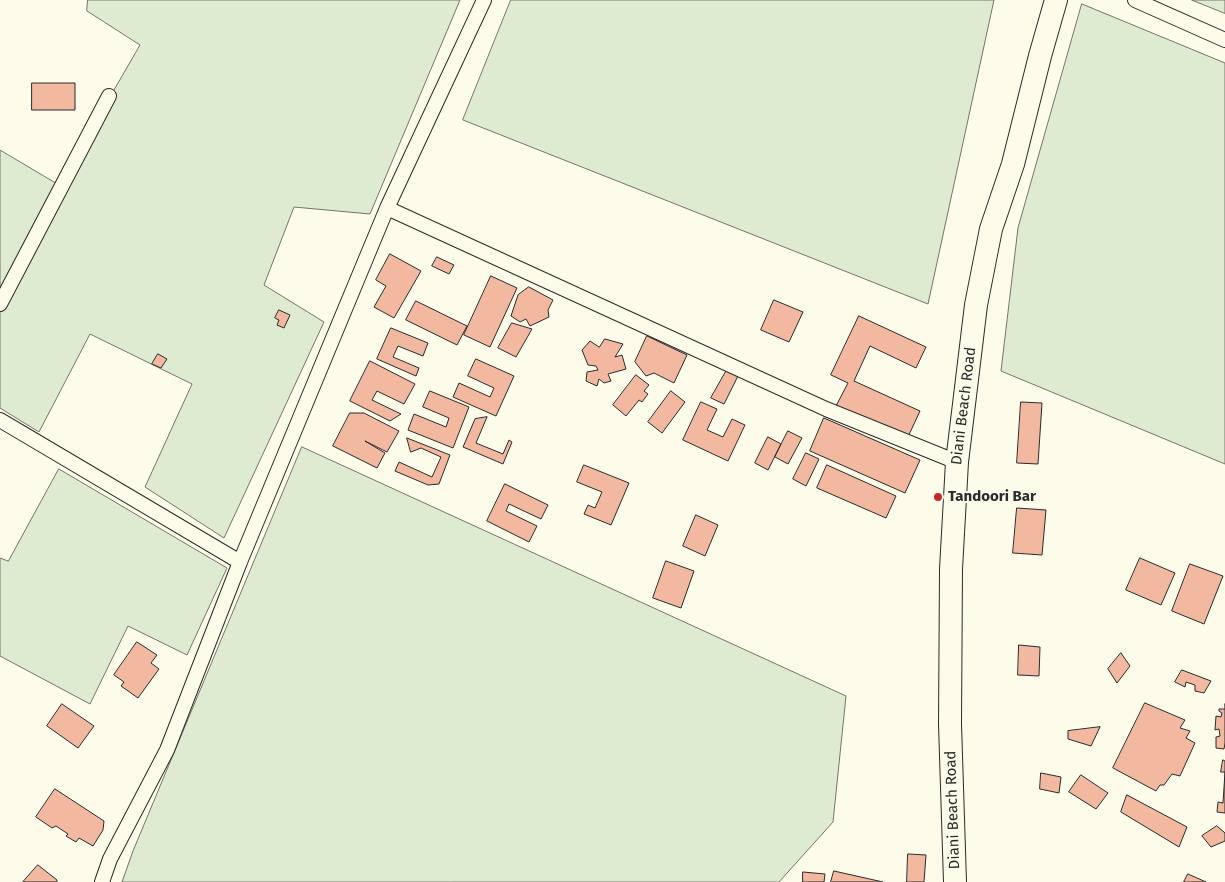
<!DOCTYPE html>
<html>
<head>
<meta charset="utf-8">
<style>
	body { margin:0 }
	canvas { display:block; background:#fdfbea }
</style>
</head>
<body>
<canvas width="1225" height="882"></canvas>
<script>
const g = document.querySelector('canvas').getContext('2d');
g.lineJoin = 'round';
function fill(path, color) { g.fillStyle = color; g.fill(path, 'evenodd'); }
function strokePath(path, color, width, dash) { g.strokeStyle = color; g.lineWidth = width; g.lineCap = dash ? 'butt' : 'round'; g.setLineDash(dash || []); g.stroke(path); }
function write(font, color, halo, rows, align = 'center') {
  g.font = font + ' "Fira Sans",sans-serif'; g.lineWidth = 4; g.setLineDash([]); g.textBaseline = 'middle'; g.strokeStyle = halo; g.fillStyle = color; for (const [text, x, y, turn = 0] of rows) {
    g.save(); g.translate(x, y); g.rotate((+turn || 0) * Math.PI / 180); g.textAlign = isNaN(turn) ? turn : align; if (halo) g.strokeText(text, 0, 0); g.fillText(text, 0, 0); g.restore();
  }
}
const green = new Path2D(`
	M 88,0 L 460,0 L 370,214 L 294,207 L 264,285 L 324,322 L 224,538 L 145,487 L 192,384 L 90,334 L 39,432 L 0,408 L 0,150 L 59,185 L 140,45 L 87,11 Z
	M 511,0 L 994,0 L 928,304 L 463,120 Z
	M 1192,0 L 1225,0 L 1225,13 Z
	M 1082,4 L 1225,63 L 1225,464 L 1001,371 L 1018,228 Z
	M 302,447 L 846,696 L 833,822 L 779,882 L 122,882 L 133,851 Z
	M 59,469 L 227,568 L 187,655 L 128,626 L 90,704 L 0,656 L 0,558 L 8,561 Z`);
fill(green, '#deebd1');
strokePath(green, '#74746e', 1);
const building = new Path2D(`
	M 32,83 L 75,83 L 75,110 L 32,110 Z
	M 390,254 L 421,271 L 394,318 L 374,307 L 386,286 L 376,280 Z
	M 437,257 L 454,265 L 449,274 L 432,266 Z
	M 491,276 L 517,288 L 490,347 L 464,335 Z
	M 529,287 L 553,300 L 548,310 L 549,317 L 530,326 L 526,319 L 520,322 L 511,316 L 518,295 Z
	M 774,300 L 803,312 L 789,342 L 761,330 Z
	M 416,301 L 467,326 L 457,345 L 406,320 Z
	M 279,310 L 290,315 L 284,328 L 277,325 L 279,320 L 275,318 Z
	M 859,316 L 926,347 L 916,368 L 870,346 L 854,381 L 920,411 L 907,439 L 836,406 L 848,383 L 831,375 Z
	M 512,323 L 532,329 L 516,357 L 498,348 Z
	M 391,328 L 428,343 L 423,356 L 398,346 L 393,357 L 419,368 L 416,376 L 377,359 Z
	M 647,336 L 687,355 L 674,383 L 654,373 L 646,376 L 635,362 Z
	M 605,339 L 623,344 L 615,357 L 622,355 L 626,369 L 608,374 L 611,381 L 604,383 L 599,379 L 597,386 L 586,381 L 587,372 L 598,370 L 596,366 L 588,365 L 582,350 L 590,341 L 599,347 Z
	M 158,354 L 167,359 L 161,368 L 152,364 Z
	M 476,359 L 514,376 L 496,416 L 453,397 L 459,383 L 490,397 L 494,388 L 468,376 Z
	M 370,361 L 415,384 L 404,404 L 377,391 L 372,400 L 401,414 L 390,421 L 350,401 Z
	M 728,368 L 739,374 L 724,404 L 711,398 Z
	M 636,375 L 649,385 L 644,391 L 648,394 L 642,402 L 639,400 L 626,416 L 613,405 Z
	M 430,391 L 469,407 L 453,448 L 408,430 L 414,414 L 446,427 L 449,418 L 423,407 Z
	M 671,391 L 685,402 L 662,433 L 648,422 Z
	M 701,402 L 717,409 L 707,430 L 723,437 L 732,419 L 745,425 L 728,461 L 683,440 Z
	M 1021,402 L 1042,403 L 1038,464 L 1017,463 Z
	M 350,413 L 364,413 L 399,431 L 387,452 L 365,441 L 385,453 L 377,468 L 333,446 Z
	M 487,417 L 476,443 L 503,454 L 509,440 L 512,442 L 503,464 L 463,447 L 475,419 Z
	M 824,418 L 920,460 L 905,493 L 810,451 Z
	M 788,431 L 802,438 L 788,464 L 775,457 Z
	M 768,437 L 781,444 L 768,470 L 755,463 Z
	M 407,438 L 450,455 L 439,484 L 428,485 L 395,471 L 399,462 L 432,477 L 441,457 L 421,448 L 411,452 Z
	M 806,453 L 819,459 L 806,486 L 793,479 Z
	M 584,465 L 629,483 L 611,525 L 584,514 L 588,505 L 595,508 L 602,492 L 577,482 Z
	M 827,465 L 896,496 L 886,518 L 817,488 Z
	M 505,484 L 548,505 L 541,519 L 509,504 L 506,511 L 537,526 L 529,542 L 487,521 Z
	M 1017,508 L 1046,510 L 1042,555 L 1013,553 Z
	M 696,515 L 718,525 L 705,556 L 683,546 Z
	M 1140,558 L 1175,573 L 1161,605 L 1126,590 Z
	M 666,561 L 694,571 L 681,608 L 653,598 Z
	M 1190,564 L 1223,576 L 1204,624 L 1172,611 Z
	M 137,642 L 157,655 L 151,663 L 159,669 L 138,698 L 121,686 L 124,682 L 114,675 Z
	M 1019,645 L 1040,647 L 1039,676 L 1018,675 Z
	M 1121,653 L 1130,666 L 1117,683 L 1108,669 Z
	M 1182,670 L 1211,681 L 1204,693 L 1195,691 L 1195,685 L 1186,682 L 1185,687 L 1175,682 Z
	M 1145,703 L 1185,720 L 1180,728 L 1190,731 L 1186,738 L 1195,743 L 1180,776 L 1172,774 L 1164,785 L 1160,785 L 1156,791 L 1113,768 Z
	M 62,704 L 94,726 L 78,748 L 47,726 Z
	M 1225,704 L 1225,743 L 1224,749 L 1216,748 L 1216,737 L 1220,736 L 1219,729 L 1215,730 L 1216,716 L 1221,717 L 1222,713 L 1219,711 L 1219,709 L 1225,709 Z
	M 1100,727 L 1091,746 L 1068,739 L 1068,731 Z
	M 1223,760 L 1225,761 L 1225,813 L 1217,812 L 1218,802 L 1223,803 L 1225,772 L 1221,772 Z
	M 1041,773 L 1061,777 L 1059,793 L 1040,789 Z
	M 1081,775 L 1108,793 L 1096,809 L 1069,792 Z
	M 55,789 L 104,821 L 103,830 L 93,846 L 79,838 L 76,842 L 66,836 L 68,834 L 56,826 L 52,828 L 36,817 Z
	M 1127,795 L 1187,827 L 1179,847 L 1121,812 Z
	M 1217,826 L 1225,833 L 1225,841 L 1211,847 L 1202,836 Z
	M 908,854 L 926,855 L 924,882 L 907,882 Z
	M 38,865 L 57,880 L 57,882 L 23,882 Z
	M 834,871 L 883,882 L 831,882 Z
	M 803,872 L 825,874 L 824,882 L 803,882 Z
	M 1188,874 L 1206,882 L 1184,882 Z`);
fill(building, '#f2b8a0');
strokePath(building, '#2b2b2b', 1);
const street = new Path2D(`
	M 1135,0 L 1225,40
	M 387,208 L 826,409 L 957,462
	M 0,304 L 109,96
	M 0,420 L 240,562
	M 102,882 L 110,859 L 167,750 L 240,562 L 387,208 L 484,0`);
const primary = new Path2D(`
	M 955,882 L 950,724 L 951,569 L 957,462 L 976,305 L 991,229 L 1013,164 L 1040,56 L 1056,0`);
strokePath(street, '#2b2b2b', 16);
strokePath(primary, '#2b2b2b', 24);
strokePath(street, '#fdfbea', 14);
strokePath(primary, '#fdfbea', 22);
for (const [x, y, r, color] of [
	[938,497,5,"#c62828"]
]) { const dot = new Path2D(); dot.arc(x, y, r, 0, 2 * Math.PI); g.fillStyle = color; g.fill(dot); strokePath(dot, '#fdfbea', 2); }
write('15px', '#2b2b2b', '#fdfbea', [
	["Diani Beach Road",964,406,-83],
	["Diani Beach Road",953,810,-92]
]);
write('bold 15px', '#2b2b2b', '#fdfbea', [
	["Tandoori Bar",948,497]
], 'left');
</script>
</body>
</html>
